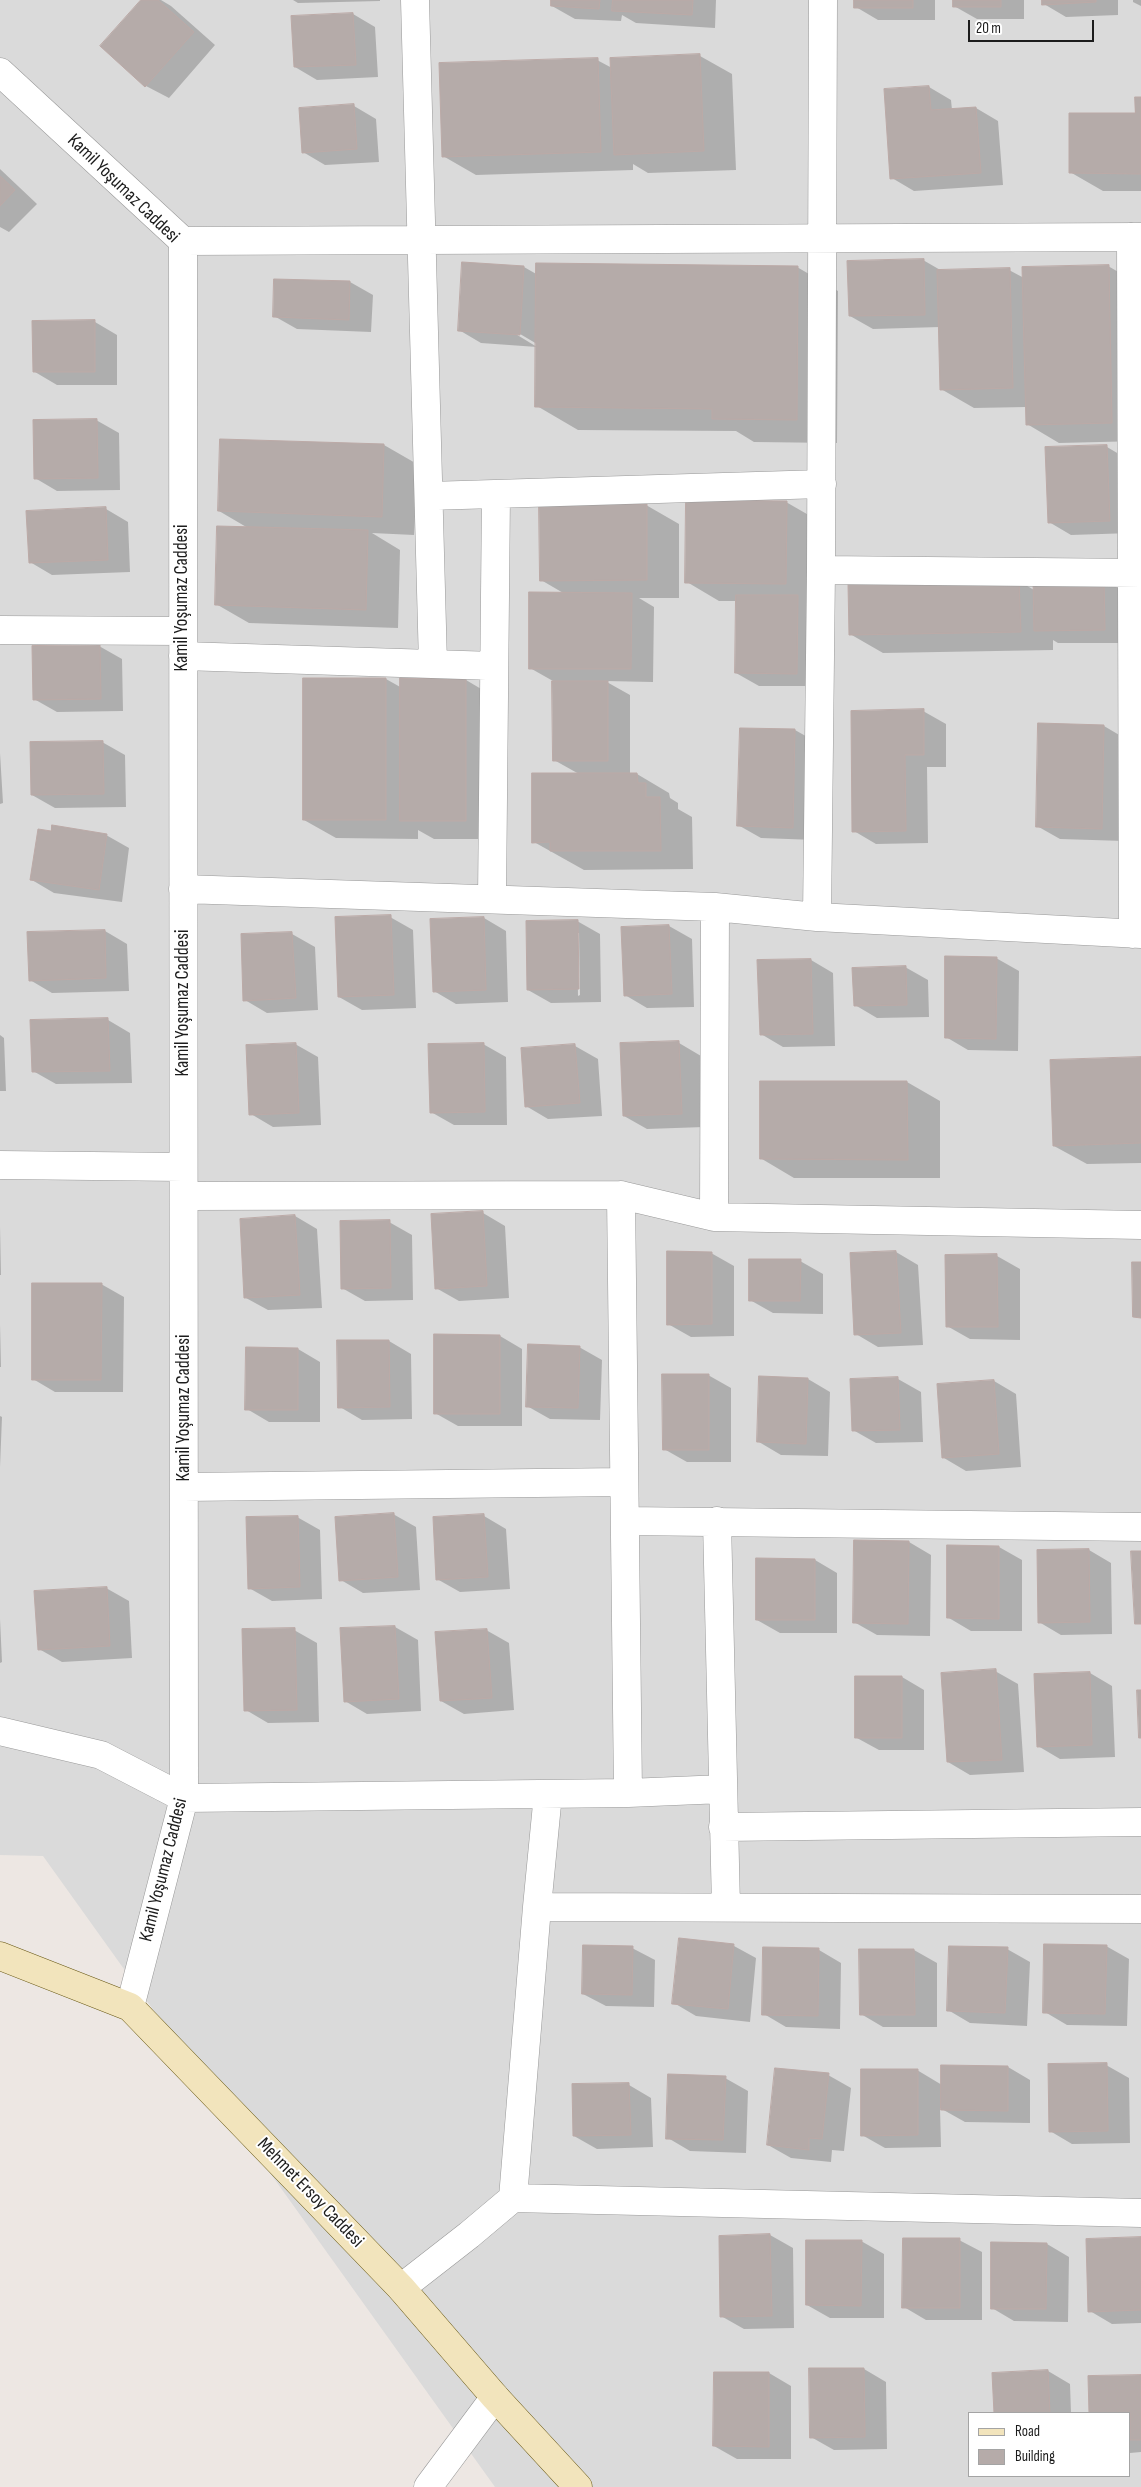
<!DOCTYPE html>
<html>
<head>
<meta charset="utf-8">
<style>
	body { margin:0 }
	#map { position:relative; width:1141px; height:2487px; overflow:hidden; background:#ede7e3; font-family:"Sofia Sans Condensed",sans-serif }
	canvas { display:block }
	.legend { position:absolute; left:968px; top:2412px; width:162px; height:65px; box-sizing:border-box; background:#fff; border:1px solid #a4a4a4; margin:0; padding:6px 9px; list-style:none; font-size:15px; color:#1c1c1c }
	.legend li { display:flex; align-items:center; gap:10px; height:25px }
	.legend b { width:25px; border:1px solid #a4a4a4 }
	.scale { position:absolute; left:968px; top:20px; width:126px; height:22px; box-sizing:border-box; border:2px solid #1c1c1c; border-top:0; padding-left:6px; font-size:15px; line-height:18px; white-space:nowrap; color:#1c1c1c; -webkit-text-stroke:4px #fff; paint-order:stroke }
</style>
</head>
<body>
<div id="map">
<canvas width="1141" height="2487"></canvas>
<ul class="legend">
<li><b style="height:6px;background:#f2e4bc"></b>Road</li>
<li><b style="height:14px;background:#b5aba9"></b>Building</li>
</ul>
<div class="scale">20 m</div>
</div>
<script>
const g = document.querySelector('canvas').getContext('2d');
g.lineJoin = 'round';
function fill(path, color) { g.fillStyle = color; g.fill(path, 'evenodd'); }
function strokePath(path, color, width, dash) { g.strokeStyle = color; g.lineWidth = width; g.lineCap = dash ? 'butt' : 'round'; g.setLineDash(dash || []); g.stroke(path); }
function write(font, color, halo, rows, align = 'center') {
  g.font = font + ' "Sofia Sans Condensed",sans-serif'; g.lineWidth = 4; g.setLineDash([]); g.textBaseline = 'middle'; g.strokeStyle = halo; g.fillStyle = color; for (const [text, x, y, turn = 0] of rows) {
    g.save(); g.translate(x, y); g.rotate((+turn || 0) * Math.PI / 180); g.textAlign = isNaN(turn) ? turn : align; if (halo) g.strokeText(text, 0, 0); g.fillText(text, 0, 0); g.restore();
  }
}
fill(new Path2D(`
	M 0,0 L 1141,0 L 1141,2487 L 495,2487 L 43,1856 L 0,1855 ZM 970,2413 L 1130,2413 L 1130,2476 L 970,2476 Z`), '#dadada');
fill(new Path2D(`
	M 143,0 L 161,0 L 171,6 L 215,45 L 169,98 L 146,86 Z
	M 293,0 L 380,0 L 380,1 L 298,3 Z
	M 553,0 L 716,0 L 715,28 L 636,23 L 622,15 L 621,21 L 575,19 L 552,6 Z
	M 856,0 L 935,0 L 935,20 L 878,20 L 856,7 Z
	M 954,0 L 1024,0 L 1024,19 L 977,19 L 954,6 Z
	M 1043,0 L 1118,0 L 1118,15 L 1066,17 L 1044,4 Z
	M 1133,0 L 1141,0 L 1141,6 L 1133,2 Z
	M 353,14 L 375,27 L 378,77 L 317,80 L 295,67 Z
	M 700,56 L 732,74 L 736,170 L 648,173 L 633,164 L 633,170 L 476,175 L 443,156 L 597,60 L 612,68 Z
	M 929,87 L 951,100 L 952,110 L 976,108 L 998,121 L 1003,185 L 914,191 L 892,178 Z
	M 1141,99 L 1141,191 L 1103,191 L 1070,172 L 1136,114 Z
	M 354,106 L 376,119 L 379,162 L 325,165 L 303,152 Z
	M 0,169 L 37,204 L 9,232 L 0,227 Z
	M 923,260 L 942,271 L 1009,270 L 1024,278 L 1108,266 L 1141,285 L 1141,441 L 1059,443 L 1027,424 L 1026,407 L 974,408 L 941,389 L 940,327 L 873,329 L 850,316 Z
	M 524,267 L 538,275 L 797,267 L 838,291 L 837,443 L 754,442 L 736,431 L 578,430 L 537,406 L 537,347 L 481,343 L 459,330 ZM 515,331 L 537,344 L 537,347 L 514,333 Z
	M 276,280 L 350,282 L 373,295 L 371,332 L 297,329 L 274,316 Z
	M 95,322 L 117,335 L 117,385 L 57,385 L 35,372 Z
	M 96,420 L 119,433 L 120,490 L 57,491 L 35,478 Z
	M 221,440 L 384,445 L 417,464 L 414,535 L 372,533 L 400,550 L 398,628 L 249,623 L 216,604 L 248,528 L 219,511 Z
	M 1107,447 L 1129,460 L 1132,533 L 1071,535 L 1049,522 Z
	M 786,502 L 819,521 L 819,686 L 759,686 L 736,673 L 737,601 L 719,601 L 687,582 Z
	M 646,505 L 679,524 L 679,598 L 639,598 L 654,607 L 653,682 L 605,681 L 630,695 L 630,774 L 637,774 L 669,793 L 670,798 L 678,803 L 678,809 L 692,817 L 693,869 L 584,870 L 534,842 L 579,774 L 554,760 L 553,681 L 530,668 L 565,594 L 541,580 Z
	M 106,509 L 128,522 L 130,572 L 52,575 L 30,562 Z
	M 1104,580 L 1127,593 L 1127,643 L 1058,643 L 1053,640 L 1053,650 L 883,653 L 850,634 L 1019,581 L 1034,590 Z
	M 99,646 L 122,659 L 123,711 L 57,712 L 34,699 Z
	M 386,679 L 402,688 L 466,680 L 498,699 L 498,839 L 434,839 L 418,830 L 418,839 L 336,838 L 304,820 Z
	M 923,711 L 946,724 L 946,767 L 927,767 L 928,843 L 876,844 L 854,831 Z
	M 1104,726 L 1126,739 L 1124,841 L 1060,839 L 1037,826 Z
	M 741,729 L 795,730 L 818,743 L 815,840 L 761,838 L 738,825 Z
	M 102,742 L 125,755 L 126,807 L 55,808 L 32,795 Z
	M 0,753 L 3,803 L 0,804 Z
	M 52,832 L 106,835 L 129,848 L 122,902 L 54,893 L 32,880 Z
	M 390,917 L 413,930 L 416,1008 L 362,1010 L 339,997 Z
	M 484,918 L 506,931 L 508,1002 L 456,1004 L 434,991 Z
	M 577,921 L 600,934 L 601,1002 L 551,1003 L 528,990 ZM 577,933 L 579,933 L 580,995 L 578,996 Z
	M 669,926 L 692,939 L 694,1007 L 647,1008 L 625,995 L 622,928 Z
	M 105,931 L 127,944 L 129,991 L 52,993 L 30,980 Z
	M 292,934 L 315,947 L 318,1010 L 267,1013 L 245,1000 L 242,936 Z
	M 996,958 L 1019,971 L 1018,1051 L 968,1050 L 946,1037 Z
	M 811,960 L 833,973 L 835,1046 L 783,1047 L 761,1034 Z
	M 905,967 L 928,980 L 929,1017 L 877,1018 L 855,1005 Z
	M 108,1020 L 130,1033 L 132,1083 L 56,1084 L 33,1071 Z
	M 0,1035 L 4,1038 L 6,1091 L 0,1091 Z
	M 679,1043 L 701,1056 L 704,1127 L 647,1129 L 624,1116 Z
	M 295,1044 L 318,1057 L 321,1125 L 273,1127 L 251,1114 Z
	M 483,1044 L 506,1057 L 507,1125 L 454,1125 L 431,1112 Z
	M 575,1046 L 598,1059 L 602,1116 L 548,1119 L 526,1106 Z
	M 1141,1058 L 1141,1163 L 1087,1164 L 1054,1146 Z
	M 907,1082 L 940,1101 L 940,1178 L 794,1178 L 762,1159 Z
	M 483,1213 L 505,1226 L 509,1298 L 459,1301 L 436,1288 Z
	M 295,1216 L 317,1229 L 322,1308 L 268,1310 L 246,1298 Z
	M 389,1222 L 412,1235 L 413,1300 L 365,1301 L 342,1288 Z
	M 0,1226 L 1,1275 L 0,1275 Z
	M 896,1252 L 918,1265 L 923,1345 L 878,1347 L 856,1334 Z
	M 711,1253 L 734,1266 L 734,1336 L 691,1337 L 668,1324 Z
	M 947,1256 L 997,1256 L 1020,1269 L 1020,1340 L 970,1339 L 947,1326 Z
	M 800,1261 L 823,1274 L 823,1314 L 773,1313 L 750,1300 Z
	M 101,1284 L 124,1297 L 123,1392 L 55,1392 L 33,1379 Z
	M 0,1324 L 1,1367 L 0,1367 Z
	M 500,1336 L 522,1349 L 522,1426 L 458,1426 L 435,1413 Z
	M 389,1341 L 411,1354 L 412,1419 L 362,1420 L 340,1407 Z
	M 579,1347 L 602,1360 L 600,1420 L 550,1419 L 527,1406 Z
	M 247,1349 L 298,1349 L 320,1362 L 320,1422 L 269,1422 L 247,1409 Z
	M 708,1375 L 731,1388 L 731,1462 L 687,1462 L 664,1449 Z
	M 808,1379 L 830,1392 L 828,1456 L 781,1455 L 759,1442 Z
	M 898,1379 L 921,1392 L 923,1442 L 876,1443 L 853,1430 L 851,1381 Z
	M 994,1381 L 1016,1394 L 1021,1467 L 966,1471 L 944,1458 Z
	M 0,1416 L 2,1417 L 0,1467 Z
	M 393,1514 L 416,1527 L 420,1590 L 363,1593 L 341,1580 Z
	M 484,1516 L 506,1529 L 510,1589 L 460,1592 L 437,1579 Z
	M 297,1517 L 320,1530 L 322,1599 L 272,1601 L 249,1588 Z
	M 909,1542 L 931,1555 L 930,1636 L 877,1635 L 854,1622 Z
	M 948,1547 L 999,1547 L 1022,1560 L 1022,1631 L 971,1631 L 949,1618 Z
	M 1089,1550 L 1111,1563 L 1112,1634 L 1061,1635 L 1039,1622 Z
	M 815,1560 L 837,1573 L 837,1633 L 780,1633 L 757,1620 Z
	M 106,1588 L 129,1601 L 132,1658 L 62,1662 L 39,1649 Z
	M 0,1619 L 2,1662 L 0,1663 Z
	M 395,1627 L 418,1640 L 421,1711 L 367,1714 L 345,1701 L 341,1630 Z
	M 294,1630 L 317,1643 L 319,1722 L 268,1723 L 246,1710 Z
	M 486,1630 L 509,1643 L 514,1710 L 464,1714 L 441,1701 Z
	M 995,1671 L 1018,1684 L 1024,1772 L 970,1775 L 948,1762 Z
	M 1090,1673 L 1112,1686 L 1115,1757 L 1060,1759 L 1038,1746 Z
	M 902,1677 L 924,1690 L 924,1750 L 879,1750 L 857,1738 Z
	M 734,1946 L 756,1958 L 750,2022 L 696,2016 L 674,2003 Z
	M 1106,1946 L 1129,1959 L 1127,2026 L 1067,2025 L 1045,2012 Z
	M 632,1948 L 655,1960 L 654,2007 L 606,2006 L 583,1994 Z
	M 1007,1949 L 1030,1962 L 1027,2026 L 970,2023 L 948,2010 Z
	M 819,1950 L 841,1963 L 840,2029 L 786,2027 L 764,2014 Z
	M 860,1950 L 914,1950 L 937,1963 L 937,2027 L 883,2027 L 861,2014 Z
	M 1106,2065 L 1129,2078 L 1130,2143 L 1072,2144 L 1050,2131 Z
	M 1008,2067 L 1030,2080 L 1030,2123 L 965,2122 L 940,2108 L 941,2147 L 885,2148 L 862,2135 L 917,2070 L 942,2085 Z
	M 828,2075 L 851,2088 L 844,2151 L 832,2150 L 831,2162 L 791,2158 L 768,2145 Z
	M 725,2078 L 748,2091 L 746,2153 L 690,2151 L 668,2138 Z
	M 629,2085 L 651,2098 L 653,2147 L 597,2149 L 574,2136 Z
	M 770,2235 L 793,2248 L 794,2328 L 744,2329 L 721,2316 L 720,2237 Z
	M 1141,2239 L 1141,2323 L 1112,2324 L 1090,2311 Z
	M 959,2240 L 982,2252 L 982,2320 L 926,2320 L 904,2307 Z
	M 861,2241 L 884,2254 L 884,2318 L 830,2318 L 807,2305 Z
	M 1047,2244 L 1069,2257 L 1068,2322 L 1014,2321 L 992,2308 Z
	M 864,2369 L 886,2382 L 887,2449 L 834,2450 L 811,2437 Z
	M 1048,2371 L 1070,2384 L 1071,2413 L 996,2413 L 994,2374 Z
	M 769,2373 L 791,2386 L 791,2459 L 737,2459 L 714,2446 Z
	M 1141,2377 L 1141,2452 L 1130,2453 L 1130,2413 L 1090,2413 L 1090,2378 Z`), '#0003');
const building = new Path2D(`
	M 141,0 L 158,0 L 194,32 L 145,87 L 100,46 Z
	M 551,0 L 600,0 L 599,9 L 551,6 Z
	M 613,0 L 693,0 L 692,15 L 612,11 Z
	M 854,0 L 913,0 L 913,8 L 854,8 Z
	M 953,0 L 1001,0 L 1001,7 L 953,7 Z
	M 1042,0 L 1096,0 L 1096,2 L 1042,5 Z
	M 353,13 L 356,65 L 294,67 L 291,16 Z
	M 700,54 L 704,151 L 614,155 L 610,58 Z
	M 598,58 L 601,152 L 442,157 L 439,63 Z
	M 929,86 L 931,110 L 976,107 L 981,173 L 890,179 L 884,89 Z
	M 1135,97 L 1141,97 L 1141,174 L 1069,173 L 1069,113 L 1135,113 Z
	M 354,104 L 357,149 L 302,153 L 299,108 Z
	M 0,176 L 15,190 L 0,206 Z
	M 924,259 L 925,315 L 849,316 L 847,261 Z
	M 462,262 L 524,266 L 520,335 L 458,331 Z
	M 536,263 L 798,266 L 797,420 L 712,419 L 712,409 L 535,407 Z
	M 1109,265 L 1112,423 L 1026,425 L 1022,267 Z
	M 1010,268 L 1013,388 L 940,390 L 937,270 Z
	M 274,279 L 350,281 L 349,320 L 273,317 Z
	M 95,320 L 95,372 L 33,372 L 32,321 Z
	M 97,419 L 98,478 L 34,479 L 33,420 Z
	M 220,439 L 384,444 L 382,517 L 218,511 Z
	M 1107,445 L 1110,521 L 1048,523 L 1045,447 Z
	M 686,500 L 787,501 L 786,584 L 685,583 Z
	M 539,504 L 647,504 L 647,580 L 540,581 Z
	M 106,507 L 108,560 L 29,563 L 26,511 Z
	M 217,526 L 368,530 L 366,610 L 215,605 Z
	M 1104,578 L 1105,630 L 1034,631 L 1033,579 Z
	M 1019,580 L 1021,632 L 849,635 L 848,583 Z
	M 529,592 L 632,593 L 631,669 L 529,669 Z
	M 736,595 L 798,595 L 797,674 L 735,673 Z
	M 100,645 L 101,699 L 33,700 L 32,646 Z
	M 303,678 L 386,678 L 386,820 L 303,820 Z
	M 400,678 L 466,679 L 466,821 L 400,821 Z
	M 552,681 L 608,681 L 608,761 L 553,761 Z
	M 924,709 L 924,755 L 905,755 L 906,831 L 852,832 L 851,711 Z
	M 1038,723 L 1104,725 L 1102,829 L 1036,827 Z
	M 740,728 L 795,729 L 793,828 L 737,826 Z
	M 103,741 L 104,794 L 31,795 L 30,742 Z
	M 532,773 L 637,773 L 638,783 L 646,783 L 646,797 L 660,797 L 661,851 L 550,851 L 550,842 L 532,843 Z
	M 52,825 L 107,834 L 99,890 L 30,880 L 38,829 L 51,831 Z
	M 391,915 L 394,995 L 338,997 L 335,917 Z
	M 484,917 L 486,990 L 433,992 L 430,919 Z
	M 578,920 L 579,989 L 527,990 L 526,921 Z
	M 669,925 L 672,994 L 624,996 L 621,927 Z
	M 105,930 L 106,978 L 29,981 L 27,932 Z
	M 292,932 L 296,998 L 243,1001 L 241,934 Z
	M 945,956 L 997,957 L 996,1039 L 945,1038 Z
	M 811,959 L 813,1034 L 760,1035 L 757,960 Z
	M 906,966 L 907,1005 L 854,1006 L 852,968 Z
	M 108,1018 L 110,1071 L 32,1072 L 30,1020 Z
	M 679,1041 L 682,1114 L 623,1116 L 620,1043 Z
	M 296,1043 L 299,1113 L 249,1115 L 246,1045 Z
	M 484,1043 L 485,1112 L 430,1113 L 428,1044 Z
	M 575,1044 L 580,1103 L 525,1107 L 521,1048 Z
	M 1141,1057 L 1141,1143 L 1053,1146 L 1050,1060 Z
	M 760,1081 L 907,1081 L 908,1160 L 760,1159 Z
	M 483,1211 L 487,1286 L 435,1289 L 431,1214 Z
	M 295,1215 L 300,1295 L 244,1298 L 240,1219 Z
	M 390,1220 L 391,1288 L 341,1289 L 340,1221 Z
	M 667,1251 L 712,1252 L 712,1324 L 667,1325 Z
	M 896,1251 L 901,1333 L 854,1335 L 850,1253 Z
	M 997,1254 L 998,1327 L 946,1327 L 945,1255 Z
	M 749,1259 L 801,1259 L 800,1301 L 749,1301 Z
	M 1132,1262 L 1141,1262 L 1141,1318 L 1133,1317 Z
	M 32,1283 L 102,1283 L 101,1380 L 32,1380 Z
	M 434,1334 L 500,1335 L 500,1414 L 434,1414 Z
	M 337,1340 L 389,1340 L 390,1407 L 338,1408 Z
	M 528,1344 L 580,1346 L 578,1408 L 526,1407 Z
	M 246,1347 L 298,1348 L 298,1410 L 245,1410 Z
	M 662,1374 L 709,1374 L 709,1450 L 663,1450 Z
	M 759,1376 L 808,1378 L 806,1444 L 757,1442 Z
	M 898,1377 L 900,1430 L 852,1431 L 850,1379 Z
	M 994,1380 L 999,1454 L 942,1458 L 937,1384 Z
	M 394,1513 L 398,1577 L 339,1581 L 335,1517 Z
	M 484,1514 L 488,1577 L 436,1580 L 433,1517 Z
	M 298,1516 L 300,1587 L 248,1589 L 246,1517 Z
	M 854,1540 L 909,1541 L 908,1624 L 853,1623 Z
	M 947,1545 L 999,1546 L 999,1619 L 947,1618 Z
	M 1089,1549 L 1090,1622 L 1038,1623 L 1037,1550 Z
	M 1131,1551 L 1141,1551 L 1141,1624 L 1135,1624 Z
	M 756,1558 L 815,1559 L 815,1620 L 756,1620 Z
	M 107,1587 L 110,1646 L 38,1650 L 34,1591 Z
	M 395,1626 L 399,1699 L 344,1702 L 340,1628 Z
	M 295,1628 L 297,1710 L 244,1711 L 242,1629 Z
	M 487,1629 L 492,1698 L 440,1701 L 435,1632 Z
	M 996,1669 L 1002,1760 L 947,1762 L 941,1673 Z
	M 1090,1672 L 1092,1745 L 1037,1747 L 1034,1674 Z
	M 855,1676 L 902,1676 L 902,1738 L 855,1738 Z
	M 1137,1690 L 1141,1690 L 1141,1738 L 1139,1738 Z
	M 679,1938 L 734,1944 L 728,2009 L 672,2004 Z
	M 1044,1944 L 1107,1945 L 1105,2014 L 1043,2013 Z
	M 583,1945 L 633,1946 L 632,1995 L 582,1994 Z
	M 949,1946 L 1008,1947 L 1005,2013 L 947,2011 Z
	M 763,1947 L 819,1948 L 818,2016 L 762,2015 Z
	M 859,1949 L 914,1949 L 915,2015 L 860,2015 Z
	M 1107,2063 L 1108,2131 L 1049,2132 L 1048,2064 Z
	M 941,2065 L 1008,2066 L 1008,2111 L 941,2110 Z
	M 775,2068 L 829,2073 L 822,2139 L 809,2138 L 809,2150 L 767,2145 Z
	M 861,2069 L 918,2069 L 918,2135 L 861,2136 Z
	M 668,2074 L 726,2076 L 723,2140 L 666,2139 Z
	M 629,2083 L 631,2135 L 573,2136 L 572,2084 Z
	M 770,2234 L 772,2316 L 720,2317 L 719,2236 Z
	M 1141,2237 L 1141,2310 L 1088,2312 L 1086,2239 Z
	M 903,2238 L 960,2238 L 960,2308 L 902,2308 Z
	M 806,2240 L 862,2240 L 861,2306 L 806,2305 Z
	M 991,2242 L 1047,2243 L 1046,2309 L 991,2309 Z
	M 809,2368 L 864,2368 L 865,2437 L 810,2438 Z
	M 1048,2370 L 1050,2413 L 994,2413 L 992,2373 Z
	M 714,2372 L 769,2372 L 769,2447 L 713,2446 Z
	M 1141,2375 L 1141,2440 L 1130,2440 L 1130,2413 L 1089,2413 L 1088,2376 Z`);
fill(building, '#b5aba9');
strokePath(building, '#bcaaa7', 1);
const street = new Path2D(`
	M 415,0 L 433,664
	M 0,72 L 183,241 L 184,1798 L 130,2007
	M 1131,237 L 1133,934
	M 183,241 L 1141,237
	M 429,496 L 822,484
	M 821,570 L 1141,573
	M 0,630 L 183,631
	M 183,656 L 494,666
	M 183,889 L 715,907 L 817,917 L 1141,934
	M 492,898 L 496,494
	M 817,917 L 821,570 L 823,0
	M 0,1165 L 183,1167
	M 621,1195 L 628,1793
	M 184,1196 L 621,1195 L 714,1217 L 1141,1225
	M 714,1217 L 715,907
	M 184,1487 L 624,1482
	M 625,1521 L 1141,1527
	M 717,1521 L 726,1907
	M 0,1731 L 101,1755 L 184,1798 L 628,1793 L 723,1789
	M 723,1827 L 1141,1822
	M 537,1907 L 1141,1909
	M 513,2198 L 1141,2213
	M 401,2288 L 469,2235 L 513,2198 L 537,1907 L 548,1794
	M 428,2487 L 495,2397`);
const secondary = new Path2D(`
	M 0,1956 L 130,2007 L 401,2288 L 495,2397 L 578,2487`);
strokePath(street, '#999', 29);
strokePath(secondary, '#665611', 29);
strokePath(street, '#fff', 28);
strokePath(secondary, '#f2e4bc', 28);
write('19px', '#1c1c1c', '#fff', [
	["Kamil Yoşumaz Caddesi",123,189,44],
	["Kamil Yoşumaz Caddesi",182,598,-90],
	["Kamil Yoşumaz Caddesi",183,1003,-90],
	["Kamil Yoşumaz Caddesi",184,1408,-90],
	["Kamil Yoşumaz Caddesi",164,1870,-76],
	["Mehmet Ersoy Caddesi",310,2193,46]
]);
</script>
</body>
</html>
